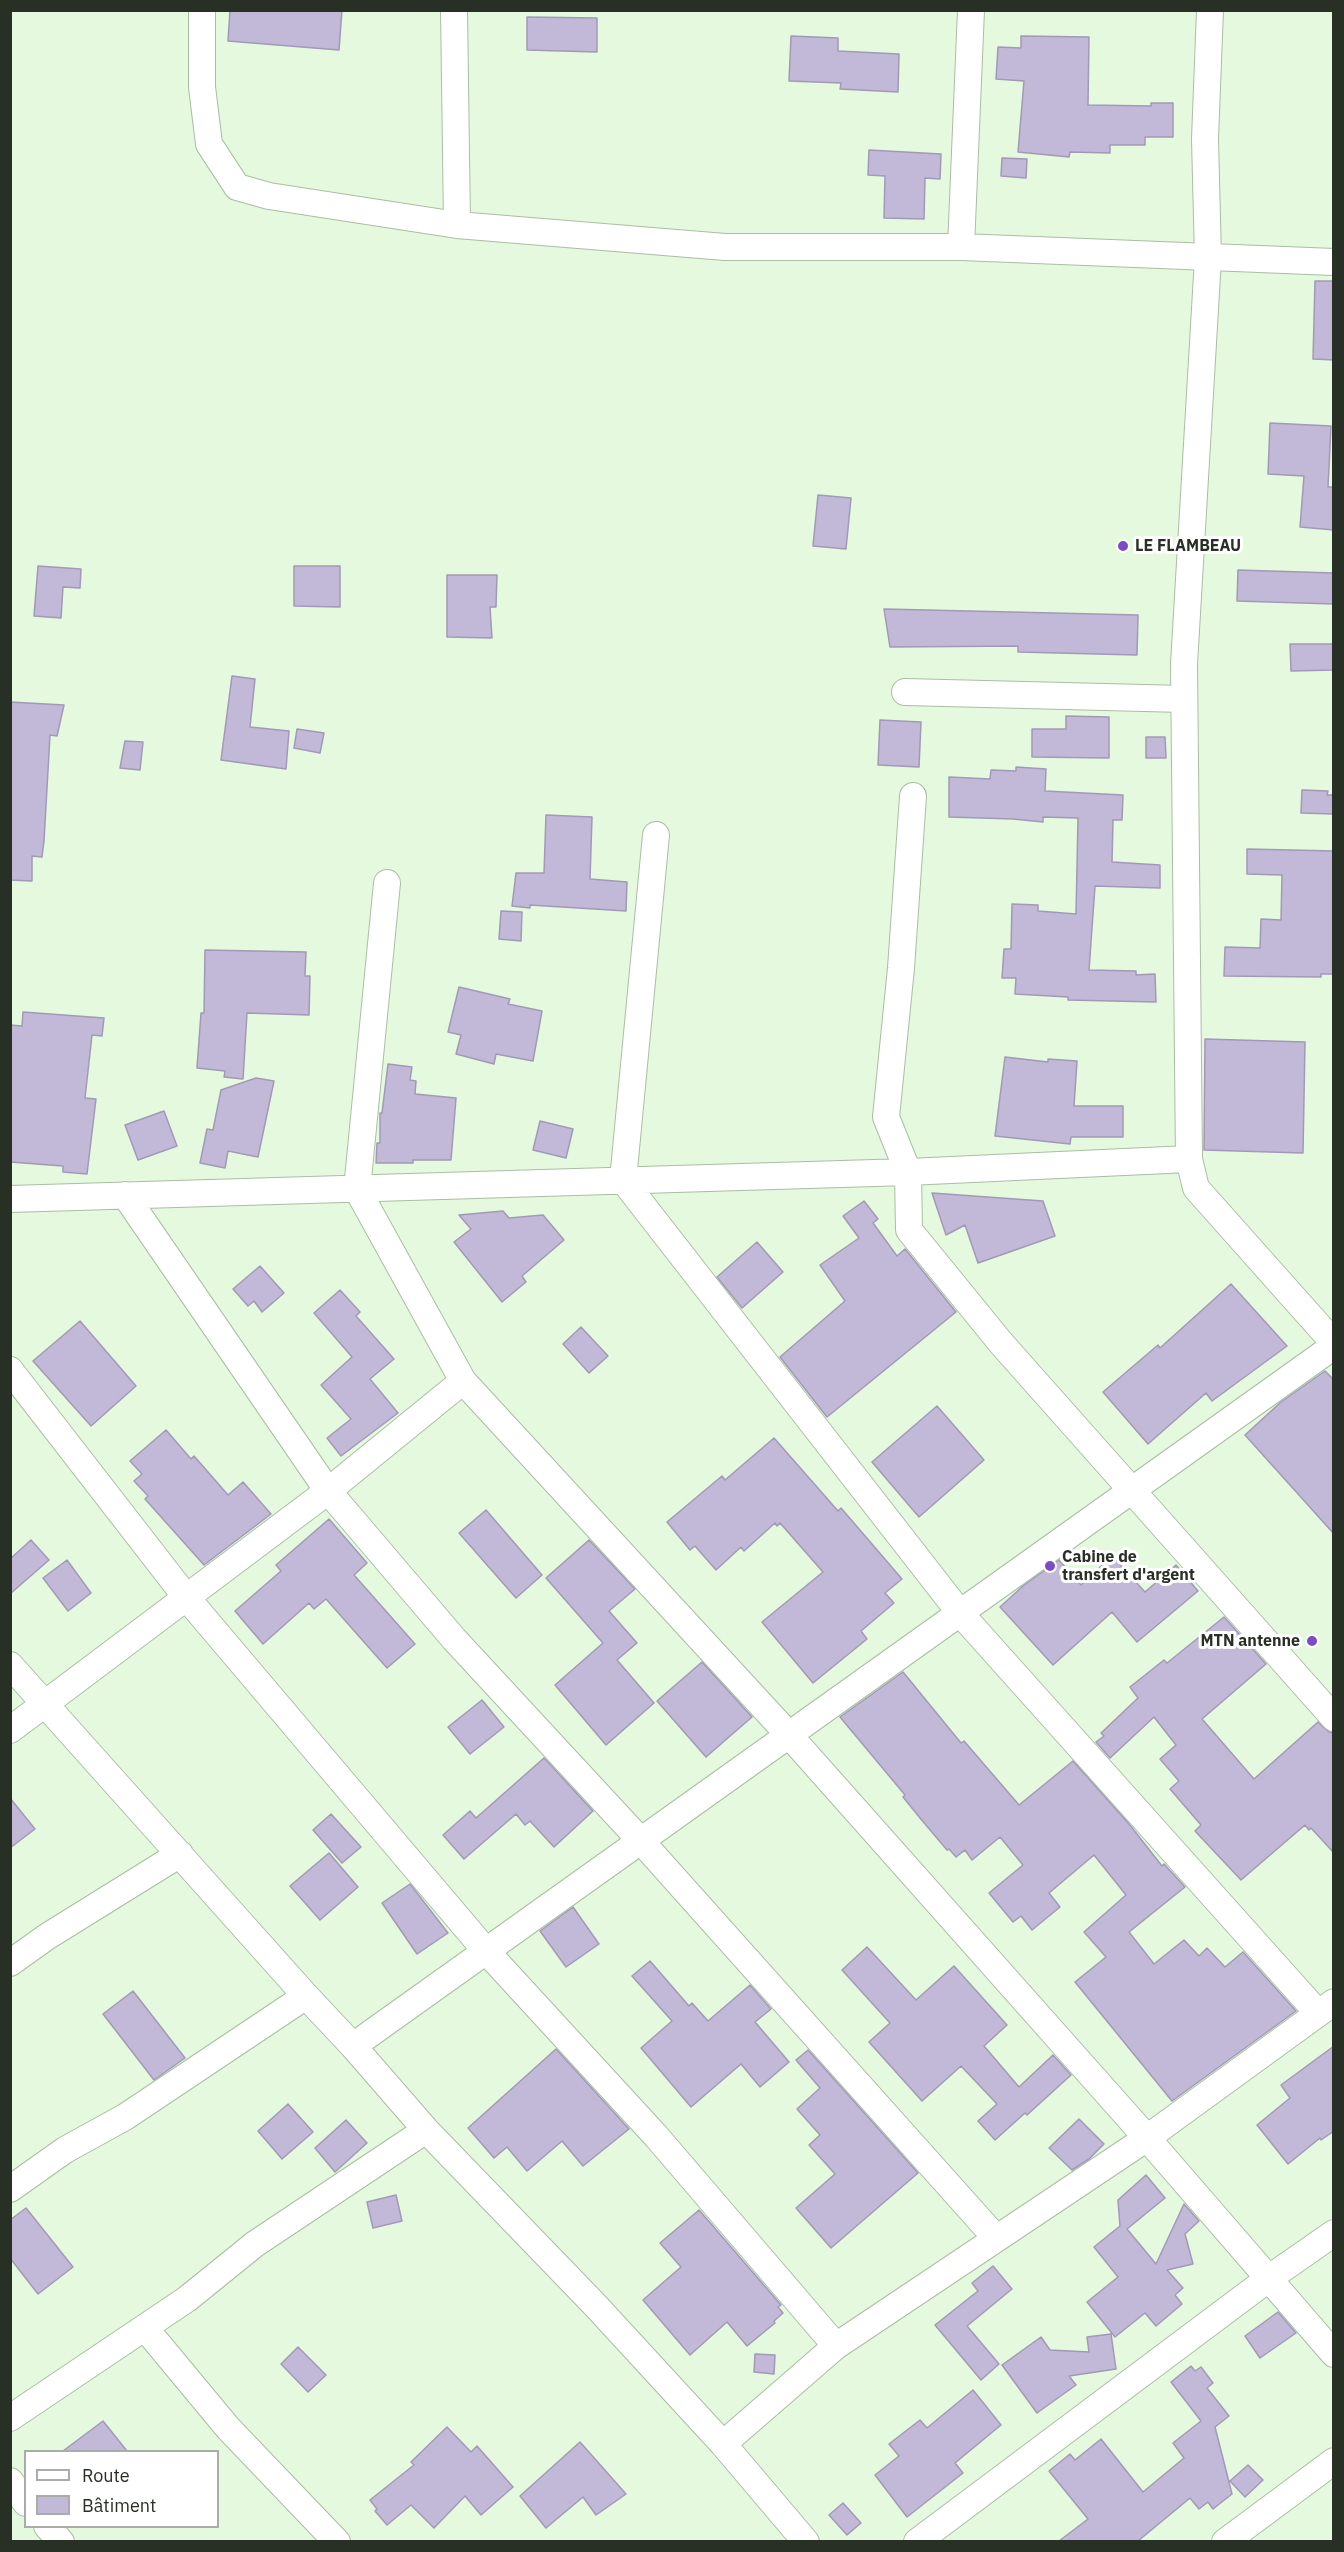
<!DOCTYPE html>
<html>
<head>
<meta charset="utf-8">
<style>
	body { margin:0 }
	#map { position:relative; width:1344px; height:2552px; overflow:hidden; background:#e4f9dd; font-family:"IBM Plex Sans",sans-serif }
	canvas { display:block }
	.frame { position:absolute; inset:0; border:12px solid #283025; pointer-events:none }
	.legend { position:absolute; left:24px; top:2450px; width:195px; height:78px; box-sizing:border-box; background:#fff; border:2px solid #a9aca8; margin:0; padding:8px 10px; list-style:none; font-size:18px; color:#283025 }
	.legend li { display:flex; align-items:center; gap:12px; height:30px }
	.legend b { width:30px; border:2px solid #a9aca8 }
</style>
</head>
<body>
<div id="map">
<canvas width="1344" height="2552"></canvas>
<div class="frame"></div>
<ul class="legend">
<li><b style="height:8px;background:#fff"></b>Route</li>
<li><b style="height:16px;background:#c2b9d8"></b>Bâtiment</li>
</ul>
</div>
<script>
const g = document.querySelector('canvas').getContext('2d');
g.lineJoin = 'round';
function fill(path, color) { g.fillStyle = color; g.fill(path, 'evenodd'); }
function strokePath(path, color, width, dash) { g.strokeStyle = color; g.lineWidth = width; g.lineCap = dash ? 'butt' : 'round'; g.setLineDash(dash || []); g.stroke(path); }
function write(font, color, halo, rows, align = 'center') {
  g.font = font + ' "IBM Plex Sans",sans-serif'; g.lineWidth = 6; g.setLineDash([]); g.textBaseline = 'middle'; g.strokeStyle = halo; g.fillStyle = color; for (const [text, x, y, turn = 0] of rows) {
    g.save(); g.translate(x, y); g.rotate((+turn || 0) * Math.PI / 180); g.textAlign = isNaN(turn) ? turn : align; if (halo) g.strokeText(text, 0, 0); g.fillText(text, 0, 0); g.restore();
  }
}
const building = new Path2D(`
	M 230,10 L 342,10 L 339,50 L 228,41 Z
	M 527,17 L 597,18 L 597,52 L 527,50 Z
	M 791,36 L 838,38 L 838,51 L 899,54 L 898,92 L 840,89 L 841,83 L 789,81 Z
	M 1021,36 L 1089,37 L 1088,105 L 1151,106 L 1151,103 L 1173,103 L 1173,137 L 1145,137 L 1145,145 L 1110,145 L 1110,153 L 1070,152 L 1069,157 L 1018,152 L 1024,81 L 996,79 L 998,47 L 1021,48 Z
	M 869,150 L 941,154 L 940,179 L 925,178 L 924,219 L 884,218 L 885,176 L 868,175 Z
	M 1002,158 L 1027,159 L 1026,178 L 1001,176 Z
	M 1315,281 L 1334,281 L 1334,360 L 1313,359 Z
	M 1270,423 L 1331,426 L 1328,487 L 1334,487 L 1334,530 L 1300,527 L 1304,476 L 1268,474 Z
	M 818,495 L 851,498 L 846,549 L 813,546 Z
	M 38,566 L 81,569 L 80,588 L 63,587 L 61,618 L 34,616 Z
	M 294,566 L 340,566 L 340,607 L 294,606 Z
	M 1238,570 L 1334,573 L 1334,604 L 1237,601 Z
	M 447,575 L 497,575 L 496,607 L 490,607 L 492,638 L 447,637 Z
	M 884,609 L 1138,615 L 1137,655 L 1018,652 L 1018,646 L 890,647 Z
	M 1290,644 L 1334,644 L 1334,670 L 1291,671 Z
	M 232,676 L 255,679 L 250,727 L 289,731 L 286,769 L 221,760 Z
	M 10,702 L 64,705 L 57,736 L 50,735 L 44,841 L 42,857 L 32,856 L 32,881 L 10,880 Z
	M 1066,716 L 1109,717 L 1109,758 L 1032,757 L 1032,729 L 1066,729 Z
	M 880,720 L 921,722 L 919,767 L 878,765 Z
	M 297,729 L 324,733 L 320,753 L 294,748 Z
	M 1146,737 L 1165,737 L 1166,758 L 1146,758 Z
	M 125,741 L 143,742 L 140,770 L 120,768 Z
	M 1016,767 L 1046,769 L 1045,791 L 1123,795 L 1122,820 L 1113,820 L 1112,862 L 1160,865 L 1160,888 L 1095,886 L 1089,970 L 1136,971 L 1136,975 L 1155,974 L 1156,1002 L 1068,1000 L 1068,997 L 1015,994 L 1016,978 L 1002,978 L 1004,949 L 1011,949 L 1012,904 L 1038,905 L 1038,911 L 1076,914 L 1078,818 L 1043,817 L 1043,822 L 1013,819 L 949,817 L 949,777 L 990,779 L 991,770 L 1016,771 Z
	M 1302,790 L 1328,791 L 1327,795 L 1334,795 L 1334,814 L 1301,813 Z
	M 546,815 L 592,817 L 590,879 L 627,882 L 626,911 L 530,905 L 530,908 L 512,906 L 516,873 L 544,873 Z
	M 1247,849 L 1334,851 L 1334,974 L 1321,974 L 1321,977 L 1224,976 L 1225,947 L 1260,948 L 1261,919 L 1281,920 L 1282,875 L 1247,874 Z
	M 501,911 L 522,912 L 521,941 L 499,939 Z
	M 205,950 L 306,952 L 305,976 L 310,976 L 309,1015 L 247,1013 L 243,1079 L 224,1077 L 225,1071 L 197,1068 L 201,1013 L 204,1013 Z
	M 459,987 L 510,999 L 508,1004 L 542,1011 L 533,1061 L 496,1054 L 494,1064 L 456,1054 L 461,1035 L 448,1032 Z
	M 23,1012 L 104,1018 L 102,1036 L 92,1035 L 85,1098 L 96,1099 L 87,1174 L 63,1172 L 63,1166 L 10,1162 L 10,1025 L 22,1026 Z
	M 1205,1039 L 1305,1042 L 1303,1153 L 1204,1150 Z
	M 1005,1057 L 1048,1062 L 1048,1059 L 1077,1061 L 1074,1106 L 1123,1106 L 1123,1137 L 1071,1137 L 1070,1144 L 995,1136 Z
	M 388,1064 L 412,1067 L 410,1080 L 416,1081 L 415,1094 L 456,1098 L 451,1160 L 413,1160 L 413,1163 L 376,1163 L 377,1143 L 380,1143 L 380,1113 L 382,1113 Z
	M 256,1078 L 274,1081 L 258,1157 L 228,1151 L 225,1168 L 200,1163 L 207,1129 L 213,1130 L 221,1090 Z
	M 164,1111 L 177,1146 L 138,1160 L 125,1125 Z
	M 540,1121 L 573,1129 L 566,1158 L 533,1150 Z
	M 932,1193 L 1043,1201 L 1055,1236 L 978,1263 L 965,1225 L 946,1235 Z
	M 864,1201 L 878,1219 L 873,1223 L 897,1256 L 905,1249 L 956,1312 L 827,1417 L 780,1357 L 845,1301 L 820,1265 L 859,1238 L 843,1216 Z
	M 503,1211 L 509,1218 L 543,1215 L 564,1240 L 522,1276 L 526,1282 L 502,1302 L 454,1242 L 471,1229 L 459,1215 Z
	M 757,1242 L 783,1272 L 742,1308 L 717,1277 Z
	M 260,1266 L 284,1293 L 262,1312 L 254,1301 L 248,1306 L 233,1289 Z
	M 1231,1284 L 1287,1346 L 1212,1401 L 1206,1393 L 1148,1444 L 1103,1392 L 1158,1345 L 1160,1348 Z
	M 340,1290 L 360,1312 L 356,1316 L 394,1359 L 370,1379 L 398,1413 L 341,1456 L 327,1438 L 351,1419 L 321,1385 L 352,1357 L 314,1313 Z
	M 80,1321 L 136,1386 L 91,1426 L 33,1361 Z
	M 581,1327 L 608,1356 L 589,1373 L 563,1344 Z
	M 1325,1371 L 1334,1380 L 1334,1534 L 1245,1435 L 1281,1402 Z
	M 937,1406 L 984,1460 L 919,1517 L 872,1462 Z
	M 166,1430 L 191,1459 L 194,1456 L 228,1495 L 243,1482 L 271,1514 L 204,1565 L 145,1499 L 148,1496 L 134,1481 L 142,1474 L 130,1461 Z
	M 774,1438 L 838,1511 L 841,1508 L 902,1579 L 885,1593 L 894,1603 L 861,1631 L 867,1639 L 813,1683 L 762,1622 L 823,1572 L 780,1523 L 777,1526 L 775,1523 L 744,1551 L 741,1547 L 716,1570 L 695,1546 L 690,1550 L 667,1522 L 722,1476 L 725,1480 Z
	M 486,1510 L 542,1575 L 516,1598 L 459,1533 Z
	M 329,1519 L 367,1563 L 354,1575 L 415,1644 L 387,1668 L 326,1599 L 314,1609 L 309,1603 L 263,1644 L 235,1611 L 281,1571 L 276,1565 Z
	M 31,1540 L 49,1560 L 10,1594 L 10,1559 Z
	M 589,1540 L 635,1589 L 609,1611 L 637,1643 L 617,1660 L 654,1703 L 606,1745 L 555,1685 L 603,1643 L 546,1578 Z
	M 1112,1556 L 1145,1592 L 1176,1565 L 1198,1591 L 1137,1642 L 1112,1612 L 1053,1665 L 1000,1607 L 1023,1586 L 1059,1560 L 1081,1585 Z
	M 67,1560 L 91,1593 L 68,1611 L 43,1578 Z
	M 1224,1617 L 1266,1664 L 1202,1719 L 1254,1779 L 1318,1722 L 1329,1732 L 1334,1733 L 1334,1853 L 1311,1828 L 1309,1830 L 1305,1825 L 1241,1880 L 1195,1831 L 1201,1825 L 1170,1789 L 1179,1781 L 1160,1759 L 1176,1745 L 1154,1717 L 1110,1758 L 1096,1742 L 1104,1736 L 1101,1733 L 1138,1698 L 1130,1687 L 1164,1660 L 1167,1663 Z
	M 702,1662 L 752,1717 L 706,1757 L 657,1701 Z
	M 903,1672 L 961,1743 L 964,1741 L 1019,1805 L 1073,1761 L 1129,1824 L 1162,1866 L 1164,1864 L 1185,1887 L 1129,1932 L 1154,1964 L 1184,1940 L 1199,1956 L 1207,1948 L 1225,1967 L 1243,1952 L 1296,2011 L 1172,2101 L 1075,1982 L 1106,1957 L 1084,1932 L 1126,1895 L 1094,1855 L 1049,1893 L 1060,1907 L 1032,1930 L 1021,1916 L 1013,1922 L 989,1893 L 1023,1865 L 1000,1837 L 972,1860 L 965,1850 L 956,1857 L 949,1849 L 947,1850 L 920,1818 L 903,1797 L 905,1795 L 840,1717 Z
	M 482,1700 L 504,1727 L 470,1754 L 448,1727 Z
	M 544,1758 L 593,1811 L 554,1847 L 530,1821 L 525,1825 L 516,1814 L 464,1859 L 443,1835 L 470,1811 L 476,1818 Z
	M 10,1798 L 35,1829 L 10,1848 Z
	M 331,1814 L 361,1847 L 342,1863 L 313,1830 Z
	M 329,1853 L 358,1887 L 320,1920 L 290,1886 Z
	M 410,1884 L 448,1933 L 417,1954 L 382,1903 Z
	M 573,1907 L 599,1944 L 566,1967 L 540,1931 Z
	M 867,1947 L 916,2000 L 954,1966 L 1007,2025 L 984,2046 L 1019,2087 L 1053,2055 L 1071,2075 L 1027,2115 L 1025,2113 L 995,2140 L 978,2121 L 997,2104 L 961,2066 L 922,2101 L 869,2042 L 890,2023 L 842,1970 Z
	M 650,1961 L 689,2006 L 692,2003 L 708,2021 L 750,1985 L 771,2009 L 755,2022 L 789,2062 L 760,2087 L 741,2064 L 691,2107 L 641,2048 L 672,2021 L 632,1976 Z
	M 133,1991 L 185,2058 L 154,2080 L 103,2014 Z
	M 1334,2046 L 1334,2131 L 1321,2140 L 1320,2138 L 1288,2164 L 1257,2125 L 1290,2098 L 1281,2085 Z
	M 556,2049 L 629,2129 L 583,2166 L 562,2141 L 527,2171 L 507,2147 L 494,2158 L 468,2128 Z
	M 808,2050 L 918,2173 L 831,2248 L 796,2208 L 835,2174 L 809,2145 L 820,2135 L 797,2109 L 820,2088 L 796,2060 Z
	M 288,2104 L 313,2132 L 282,2159 L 258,2131 Z
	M 1079,2119 L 1104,2144 L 1089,2159 L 1072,2170 L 1049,2148 Z
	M 346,2120 L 367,2143 L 335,2172 L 315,2148 Z
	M 1146,2175 L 1165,2198 L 1127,2229 L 1156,2264 L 1184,2204 L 1199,2221 L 1185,2234 L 1193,2264 L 1167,2270 L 1183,2288 L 1175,2295 L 1182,2304 L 1156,2326 L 1145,2313 L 1115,2337 L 1087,2302 L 1118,2277 L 1094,2247 L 1120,2226 L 1118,2200 Z
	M 396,2195 L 402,2221 L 373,2228 L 367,2202 Z
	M 26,2208 L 73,2267 L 38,2294 L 10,2258 L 10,2220 Z
	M 699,2210 L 781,2305 L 778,2307 L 783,2313 L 774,2321 L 775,2323 L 747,2346 L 727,2322 L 690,2355 L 643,2300 L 681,2267 L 660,2243 Z
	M 993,2266 L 1012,2289 L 967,2326 L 999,2364 L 981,2380 L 935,2325 L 978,2291 L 972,2283 Z
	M 1278,2312 L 1296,2333 L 1260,2358 L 1245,2336 Z
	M 1111,2334 L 1116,2369 L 1069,2376 L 1076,2385 L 1037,2413 L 1002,2365 L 1041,2337 L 1050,2350 L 1089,2352 L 1087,2337 Z
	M 298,2347 L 326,2375 L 308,2392 L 281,2364 Z
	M 755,2354 L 775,2355 L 774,2374 L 754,2372 Z
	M 1191,2366 L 1195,2371 L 1201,2367 L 1213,2383 L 1207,2388 L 1229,2416 L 1215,2427 L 1232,2494 L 1213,2509 L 1208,2502 L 1199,2509 L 1190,2498 L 1138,2541 L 1059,2541 L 1088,2519 L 1049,2471 L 1070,2454 L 1075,2460 L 1101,2439 L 1143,2492 L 1184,2458 L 1173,2443 L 1201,2421 L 1171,2382 Z
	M 973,2390 L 1001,2425 L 955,2463 L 963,2473 L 907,2517 L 875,2475 L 899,2456 L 889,2444 L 920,2420 L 927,2428 Z
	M 103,2421 L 127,2451 L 63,2451 Z
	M 447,2427 L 471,2452 L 477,2446 L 513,2487 L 481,2515 L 465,2496 L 434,2528 L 411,2505 L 387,2525 L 375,2511 L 377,2509 L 370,2500 L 414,2465 L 411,2462 Z
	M 580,2442 L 626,2494 L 596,2515 L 583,2497 L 546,2528 L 520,2496 Z
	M 1248,2465 L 1263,2480 L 1245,2497 L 1230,2481 Z
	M 843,2503 L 861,2523 L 847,2535 L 829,2515 Z`);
fill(building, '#c2b9d8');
strokePath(building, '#a299b7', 1.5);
const minor = new Path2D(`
	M 202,10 L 202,87 L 209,144 L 237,187 L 269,196 L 457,225 L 725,247 L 961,247 L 1334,262
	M 454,10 L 457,225
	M 1210,10 L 1205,139 L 1208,258 L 1184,664 L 1189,1159 L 1196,1188 L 1334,1343
	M 961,247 L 971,10
	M 905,692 L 1184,699
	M 913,796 L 901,968 L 886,1117 L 908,1172 L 909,1230 L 1001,1343 L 1334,1718
	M 656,835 L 623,1180 L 960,1613 L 1318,2013
	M 387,883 L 357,1189 L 463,1381 L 789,1735 L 1147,2138 L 1334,2354
	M 125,1195 L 328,1491 L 454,1639 L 641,1841 L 996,2238
	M 10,1199 L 908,1172 L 1189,1159
	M 10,1370 L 186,1597 L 258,1682 L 486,1951 L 656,2136 L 836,2346
	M 10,1665 L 306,1996 L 353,2046 L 426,2130 L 596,2306 L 723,2444 L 806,2542
	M 10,1730 L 328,1491 L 463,1381
	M 10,1963 L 48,1936 L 180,1854
	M 353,2046 L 1334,1346
	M 10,2189 L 65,2150 L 125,2117 L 306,1996
	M 145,2328 L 228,2428 L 337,2542
	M 10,2418 L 187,2299 L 255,2244 L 426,2130
	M 723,2444 L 836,2346 L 1147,2138 L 1334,2002
	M 10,2481 L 26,2503
	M 47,2526 L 61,2542
	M 917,2542 L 1268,2279 L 1334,2233
	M 1225,2542 L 1334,2461`);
strokePath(minor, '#a9bea3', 28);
strokePath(minor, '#fff', 26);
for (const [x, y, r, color] of [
	[1123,546,6,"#7c4cc4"],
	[1050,1566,6,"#7c4cc4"],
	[1312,1641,6,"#7c4cc4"]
]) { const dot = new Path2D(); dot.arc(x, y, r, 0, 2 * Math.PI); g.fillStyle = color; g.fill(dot); strokePath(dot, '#fff', 2); }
write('bold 16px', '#283025', '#fff', [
	["LE FLAMBEAU",1135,546],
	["Cabine de",1062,1557],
	["transfert d'argent",1062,1575],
	["MTN antenne",1300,1641,"right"]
], 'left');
</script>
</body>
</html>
